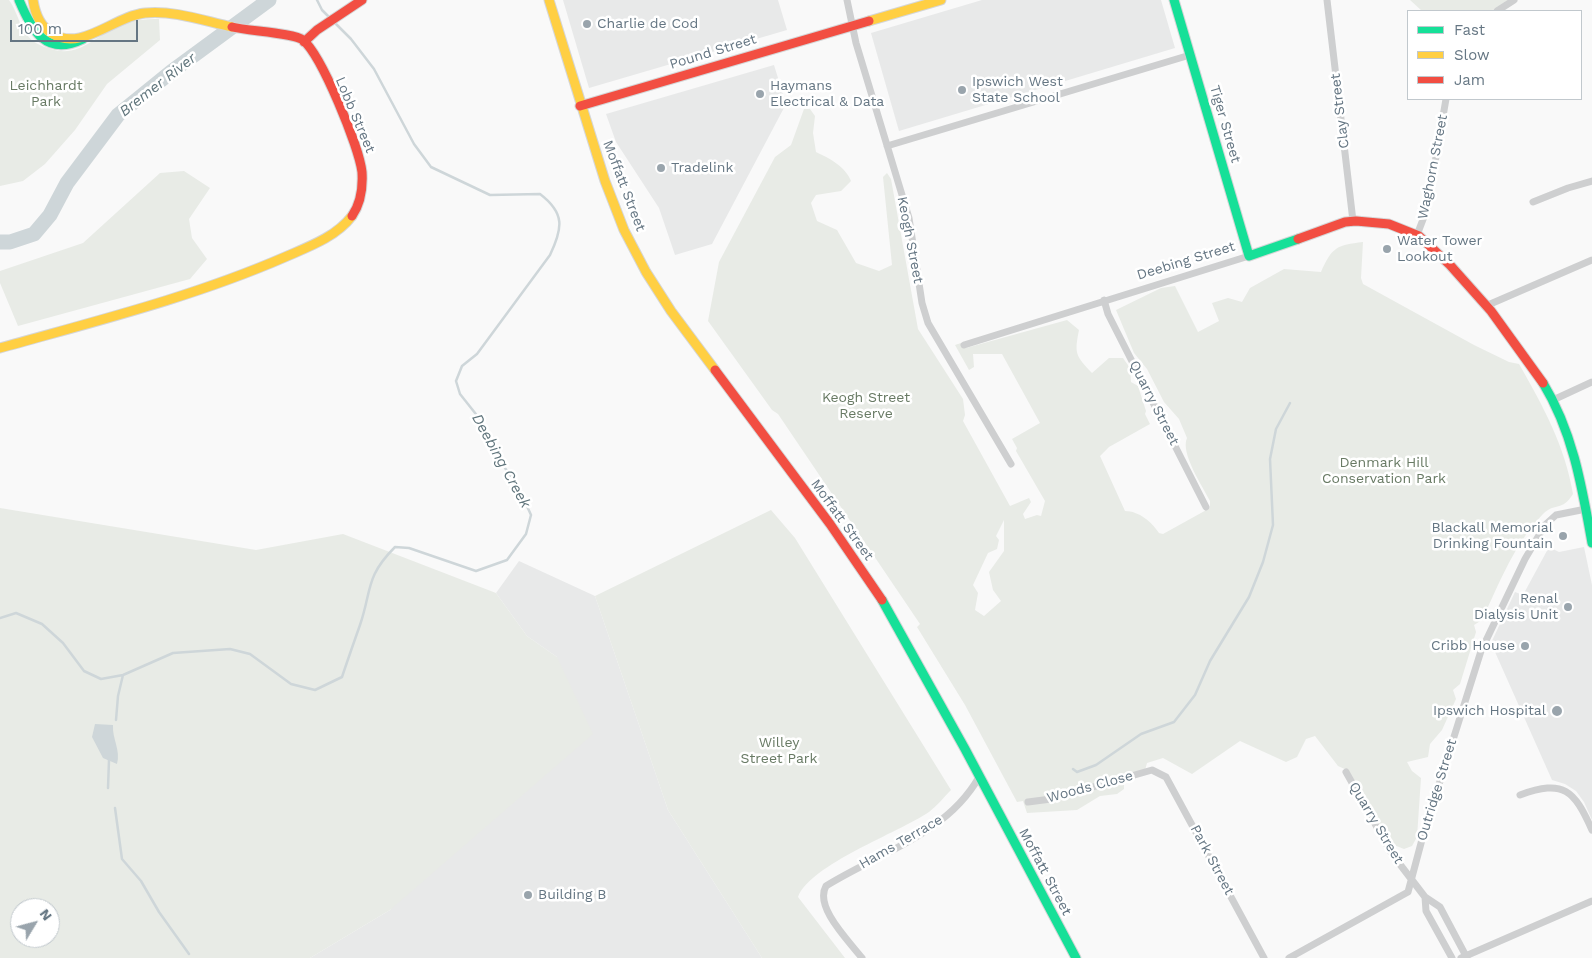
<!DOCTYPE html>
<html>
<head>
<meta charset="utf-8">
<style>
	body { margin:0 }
	#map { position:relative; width:1592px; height:958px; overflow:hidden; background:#f9f9f9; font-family:"Work Sans",sans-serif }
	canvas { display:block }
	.legend { position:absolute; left:1407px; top:10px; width:175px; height:90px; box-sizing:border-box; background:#fff; border:1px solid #c1c8cd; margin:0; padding:6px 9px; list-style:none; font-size:15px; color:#657683 }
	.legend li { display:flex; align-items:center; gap:10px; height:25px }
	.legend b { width:25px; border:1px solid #c1c8cd }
	.north { position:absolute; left:10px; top:898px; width:50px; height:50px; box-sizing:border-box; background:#fff; border:1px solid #c1c8cd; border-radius:50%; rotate:53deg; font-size:14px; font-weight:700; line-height:20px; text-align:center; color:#657683 }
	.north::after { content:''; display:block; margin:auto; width:18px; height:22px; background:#99a4ac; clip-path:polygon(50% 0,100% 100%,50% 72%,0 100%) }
	.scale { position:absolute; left:10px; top:20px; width:128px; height:22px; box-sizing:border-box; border:2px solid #657683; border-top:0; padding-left:6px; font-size:15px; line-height:18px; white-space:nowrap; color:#657683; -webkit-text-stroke:4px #fff; paint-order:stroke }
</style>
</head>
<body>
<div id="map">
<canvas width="1592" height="958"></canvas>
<ul class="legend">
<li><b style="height:6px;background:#16e098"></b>Fast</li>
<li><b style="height:6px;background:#ffcf43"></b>Slow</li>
<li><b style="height:6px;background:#f24e42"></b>Jam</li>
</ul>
<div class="north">N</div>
<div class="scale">100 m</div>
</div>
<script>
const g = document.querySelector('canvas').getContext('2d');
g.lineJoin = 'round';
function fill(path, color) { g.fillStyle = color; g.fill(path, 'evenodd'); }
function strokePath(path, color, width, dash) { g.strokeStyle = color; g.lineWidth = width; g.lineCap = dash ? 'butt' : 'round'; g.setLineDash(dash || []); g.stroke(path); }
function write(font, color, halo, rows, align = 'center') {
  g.font = font + ' "Work Sans",sans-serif'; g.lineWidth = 5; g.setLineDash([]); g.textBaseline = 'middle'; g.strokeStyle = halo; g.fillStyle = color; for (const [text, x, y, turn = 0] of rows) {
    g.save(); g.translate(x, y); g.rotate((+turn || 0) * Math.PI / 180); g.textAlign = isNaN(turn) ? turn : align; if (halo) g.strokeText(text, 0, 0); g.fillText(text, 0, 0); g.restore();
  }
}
fill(new Path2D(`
	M 563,0 L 778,0 L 787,30 L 589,88 Z
	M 982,0 L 1161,0 L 1175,48 L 899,131 L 871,33 Z
	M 774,65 L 786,104 L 712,244 L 675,255 L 659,208 L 616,142 L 606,114 Z
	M 1549,547 L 1559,552 L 1584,547 L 1592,585 L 1592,820 L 1584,802 L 1576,791 L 1565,784 L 1552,780 L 1491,643 L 1515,592 L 1523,595 Z
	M 519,561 L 595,596 L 668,810 L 762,958 L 310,958 L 390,910 L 557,657 L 527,636 L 496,593 Z`), '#e8e9e9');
fill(new Path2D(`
	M 0,0 L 9,0 C 17,11 20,27 26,34 C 33,43 41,46 51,49 C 78,58 95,37 117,26 C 130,20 145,19 159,19 L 160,40 L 107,84 L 75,130 L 45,164 L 23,181 L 0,186 Z
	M 1410,0 L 1508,0 L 1491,11 L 1422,11 Z
	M 804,109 L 810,109 L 815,116 L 813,133 L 816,152 C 829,158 846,167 851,181 L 841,191 L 816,195 L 811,203 L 817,221 L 837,230 L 856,263 L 879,271 L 892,265 L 883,177 L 887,173 L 891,179 L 918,329 L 963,399 L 965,415 L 963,421 L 1010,506 L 1029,498 L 1031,502 L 1023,514 L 1025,519 L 1037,515 L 1041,516 L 1045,501 L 1016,451 L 1017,448 L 1012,439 L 1040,423 L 1002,354 L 973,354 L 974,367 L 969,370 L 955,345 L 961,343 L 966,348 L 1067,320 L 1079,330 C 1074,354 1076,356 1092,373 L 1109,358 L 1123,358 L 1130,368 L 1131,382 L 1138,386 L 1146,411 L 1145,414 L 1150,424 L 1109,447 L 1100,456 L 1125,511 C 1139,511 1152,522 1159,533 L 1163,534 L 1210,508 L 1210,501 C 1203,487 1180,453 1187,438 L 1179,419 L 1164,402 L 1147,369 L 1134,353 L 1116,310 L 1161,288 L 1175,286 L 1198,332 L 1219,321 L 1212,303 L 1228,298 L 1242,302 L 1250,288 L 1284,269 L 1321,272 C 1332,247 1337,245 1363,242 L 1361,278 L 1363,284 L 1474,345 L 1509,362 L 1519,364 C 1543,406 1565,446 1573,494 C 1562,512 1555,502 1543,514 C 1514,544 1499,584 1482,620 L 1474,625 L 1476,632 L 1460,684 L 1453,690 L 1456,699 L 1442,730 L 1430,744 L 1428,757 L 1407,762 L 1412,771 L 1421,778 L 1417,837 L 1412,846 L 1404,849 L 1389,843 L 1349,771 L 1338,766 L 1315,736 L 1306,739 L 1297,757 L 1286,762 L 1240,741 L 1192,774 L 1163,758 L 1147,763 L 1145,770 L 1124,783 L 1124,789 L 1117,794 L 1100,796 L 1077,810 L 1027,813 L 1023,801 L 1017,802 L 965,705 L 917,627 L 920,624 L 778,414 L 772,410 L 708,321 L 719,262 L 775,157 L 791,145 ZM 1004,520 L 1004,551 L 989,572 L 993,590 L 1001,601 L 984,616 L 975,610 L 978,593 L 973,585 L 988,553 L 997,549 L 999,540 L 996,536 Z
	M 184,171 L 210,188 L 189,219 L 192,238 L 207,259 L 190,279 L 18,326 L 0,283 L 0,271 L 83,243 L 160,173 Z
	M 0,508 L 256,550 L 343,534 L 496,593 L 527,636 L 557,657 L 593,734 L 390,910 L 310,958 L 0,958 ZM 20,908 L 50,908 L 50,938 L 20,938 Z
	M 771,510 L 795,538 L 951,790 C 944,797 937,806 929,812 C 898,833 811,864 798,897 L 845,958 L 762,958 L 668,810 L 595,596 Z`), '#e8ebe6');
fill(new Path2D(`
	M 95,724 L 113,725 C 112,739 121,750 117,764 L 103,758 L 92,737 Z`), '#ced6d9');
strokePath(new Path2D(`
	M 0,618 L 16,613 L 42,624 L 63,643 L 84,671 L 101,679 L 123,675 L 173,653 L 230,649 L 250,654 L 291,684 L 315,690 L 342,677 C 348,659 354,642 360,625 C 372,590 365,577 395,547 L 409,548 L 476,571 L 507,560 L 526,534 L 531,515 L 518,486 L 505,468 L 479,418 L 460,394 L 456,381 L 462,366 L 477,354 L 550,255 C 563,228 565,213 540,194 L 490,195 L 431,167 L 414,144 L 374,69 L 351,39 L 322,10 L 317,0
	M 116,720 L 118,696 L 123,675
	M 1073,769 L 1077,772 L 1096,765 L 1141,734 L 1174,722 L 1195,695 L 1210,661 L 1249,597 L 1263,562 L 1273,525 L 1270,459 L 1276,429 L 1290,403
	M 108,788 L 109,760
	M 115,808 L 122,859 L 141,881 L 159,912 L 189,954`), '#ced6d9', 2.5);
strokePath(new Path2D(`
	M 0,242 L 10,242 L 34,234 L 50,215 L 67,183 L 118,115 L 171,72 L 269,0`), '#ced6d9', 15);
const fast = new Path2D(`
	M 19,0 C 32,31 46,57 83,39
	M 1174,0 L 1249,256 L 1298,239
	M 1543,383 C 1573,432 1582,487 1592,543
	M 882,600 L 965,749 L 1076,958`);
const slow = new Path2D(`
	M 33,0 C 35,13 39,25 51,33 C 81,53 114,16 145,13 C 174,10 204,21 232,27
	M 549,0 L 605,181 L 624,230 L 646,272 L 671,311 L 715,370
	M 869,21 L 941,0
	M 0,348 C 96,321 193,297 285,257 C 308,247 336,237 352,216`);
const jam = new Path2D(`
	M 232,27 C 248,31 294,33 303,40 C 322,56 359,147 362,172 C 363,188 361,203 352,216
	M 304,42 L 317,30 L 362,0
	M 580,106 L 869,21
	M 1298,239 L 1345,222 L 1356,221 L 1389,224 L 1419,236 L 1450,265 L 1491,311 L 1543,383
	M 715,370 L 830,524 L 882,600`);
strokePath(fast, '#d5d6d7', 11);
strokePath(slow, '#d5d6d7', 11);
strokePath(jam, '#d5d6d7', 11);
strokePath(new Path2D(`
	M 847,0 L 856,43 L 909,218 L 922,303 L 928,323 L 1011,464
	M 1327,0 L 1353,221
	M 1497,11 L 1514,0
	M 887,146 L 1190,55
	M 1533,202 L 1568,188 L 1592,181
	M 1417,235 L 1427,209 L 1446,99
	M 1104,300 L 1108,314 L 1206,507
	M 1488,305 L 1592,260
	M 964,345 L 1249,256
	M 1553,400 L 1592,382
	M 1346,772 L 1392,854 L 1425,897 L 1440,907 L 1467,958
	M 1520,795 C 1564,779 1574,790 1592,830
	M 1028,802 L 1051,799 L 1152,770 L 1166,777 L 1264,958
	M 1425,897 L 1426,911 L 1452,958
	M 862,958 C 849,941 814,907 826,886 C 879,853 947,834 979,777
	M 1289,958 L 1408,892 L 1424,832 L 1481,651 L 1525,559 L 1545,525 L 1556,515 L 1586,509
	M 1461,958 L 1592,901`), '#cecfd0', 7);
strokePath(fast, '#16e098', 9);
strokePath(slow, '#ffcf43', 9);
strokePath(jam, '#f24e42', 9);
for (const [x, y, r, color] of [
	[587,24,5,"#99a4ac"],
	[962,90,5,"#99a4ac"],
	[760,94,5,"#99a4ac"],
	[661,168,5,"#99a4ac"],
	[1387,249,5,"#99a4ac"],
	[1563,536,5,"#99a4ac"],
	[1568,607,5,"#99a4ac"],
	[1525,646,5,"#99a4ac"],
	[1557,711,6,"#99a4ac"],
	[528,895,5,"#99a4ac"]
]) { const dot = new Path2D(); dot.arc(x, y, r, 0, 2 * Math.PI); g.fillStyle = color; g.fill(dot); strokePath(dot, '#fff', 2); }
write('14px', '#657683', '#fff', [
	["Charlie de Cod",597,24],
	["Ipswich West",972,82],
	["State School",972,98],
	["Haymans",770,86],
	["Electrical & Data",770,102],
	["Tradelink",671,168],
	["Water Tower",1397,241],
	["Lookout",1397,257],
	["Blackall Memorial",1553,528,"right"],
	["Drinking Fountain",1553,544,"right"],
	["Renal",1558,599,"right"],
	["Dialysis Unit",1558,615,"right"],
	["Cribb House",1515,646,"right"],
	["Ipswich Hospital",1546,711,"right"],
	["Building B",538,895]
], 'left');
write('14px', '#657683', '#fff', [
	["Pound Street",713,52,-17],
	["Clay Street",1340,111,-97],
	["Lobb Street",355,115,67],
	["Tiger Street",1225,124,74],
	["Waghorn Street",1433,167,-79],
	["Moffatt Street",624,186,69],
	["Keogh Street",910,240,79],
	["Deebing Street",1186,261,-17],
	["Quarry Street",1154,403,63],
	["Moffatt Street",842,520,54],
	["Woods Close",1090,787,-15],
	["Outridge Street",1437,790,-73],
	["Quarry Street",1376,823,59],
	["Hams Terrace",901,842,-30],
	["Park Street",1212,860,62],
	["Moffatt Street",1045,872,62]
]);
write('14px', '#687a64', '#fff', [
	["Leichhardt",46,86],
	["Park",46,102],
	["Keogh Street",866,398],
	["Reserve",866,414],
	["Denmark Hill",1384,463],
	["Conservation Park",1384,479],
	["Willey",779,743],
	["Street Park",779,759]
]);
write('italic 15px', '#60757c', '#fff', [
	["Bremer River",158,85,-38],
	["Deebing Creek",501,461,61]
]);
</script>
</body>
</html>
